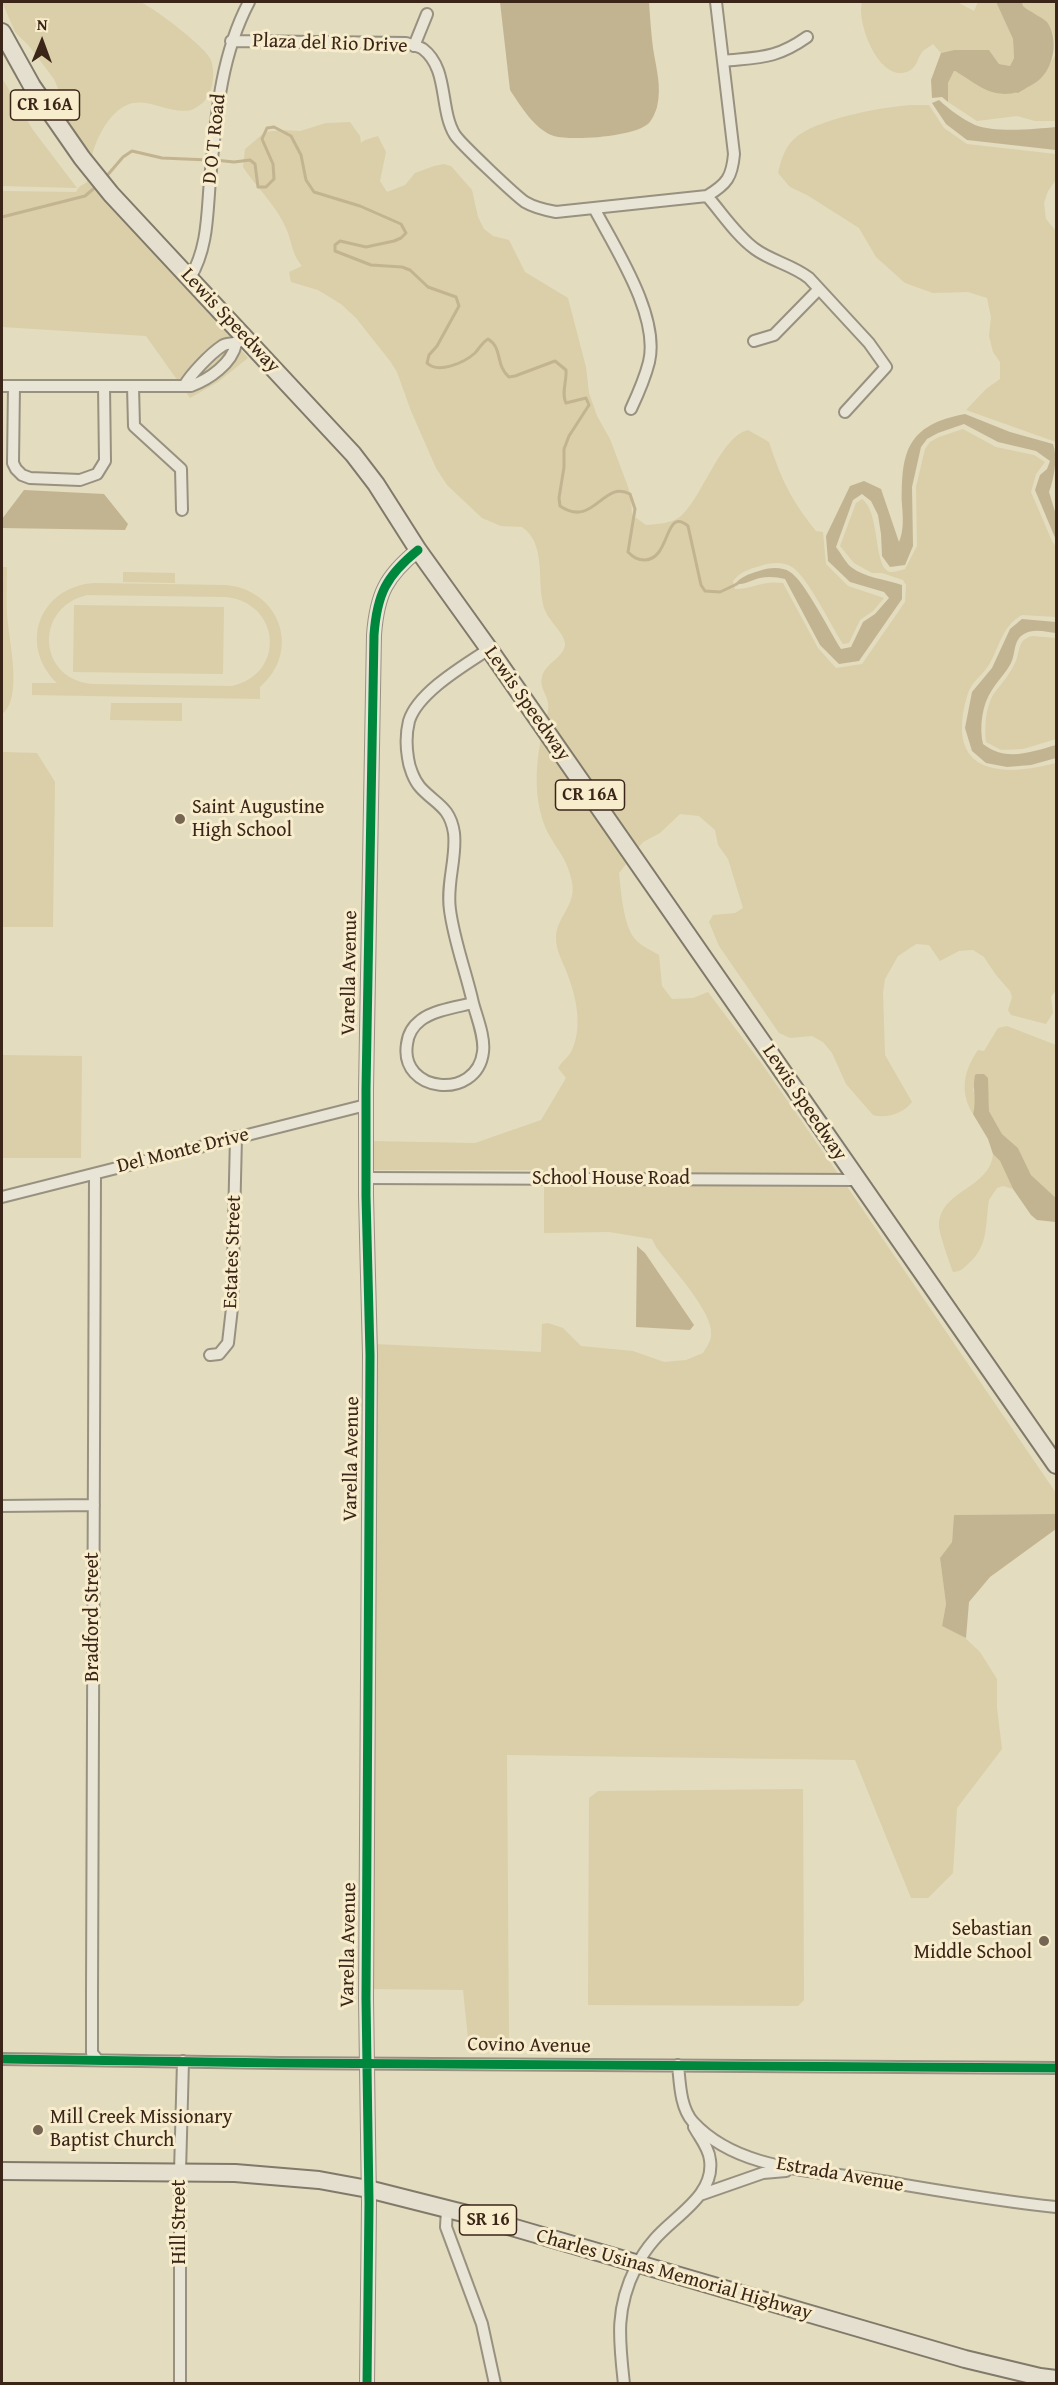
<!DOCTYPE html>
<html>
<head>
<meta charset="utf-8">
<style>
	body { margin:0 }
	#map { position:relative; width:1058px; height:2385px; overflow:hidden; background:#e3dcbf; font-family:"Gentium Book Plus",serif }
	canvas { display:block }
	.frame { position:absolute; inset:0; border:3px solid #3b2518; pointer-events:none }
	.north { position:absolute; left:12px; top:12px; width:60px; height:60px; -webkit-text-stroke:4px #f7edcc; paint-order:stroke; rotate:1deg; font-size:16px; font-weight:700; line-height:24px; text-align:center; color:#3b2518 }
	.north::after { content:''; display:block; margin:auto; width:21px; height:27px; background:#3b2518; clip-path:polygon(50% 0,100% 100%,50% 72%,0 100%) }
</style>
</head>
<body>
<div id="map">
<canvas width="1058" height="2385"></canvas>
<div class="frame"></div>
<div class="north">N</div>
</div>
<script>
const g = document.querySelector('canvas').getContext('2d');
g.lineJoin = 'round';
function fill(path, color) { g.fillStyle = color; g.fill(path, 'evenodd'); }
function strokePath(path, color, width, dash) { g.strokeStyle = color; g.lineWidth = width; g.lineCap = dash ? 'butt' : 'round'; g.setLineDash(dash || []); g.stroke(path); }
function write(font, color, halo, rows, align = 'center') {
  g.font = font + ' "Gentium Book Plus",serif'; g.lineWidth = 6; g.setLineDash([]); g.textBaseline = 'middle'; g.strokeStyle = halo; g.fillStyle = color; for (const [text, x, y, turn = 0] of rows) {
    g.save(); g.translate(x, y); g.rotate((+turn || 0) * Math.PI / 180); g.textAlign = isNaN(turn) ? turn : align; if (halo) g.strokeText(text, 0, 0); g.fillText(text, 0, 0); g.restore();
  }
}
fill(new Path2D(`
	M 2,2 L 140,2 C 153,7 207,48 211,60 C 214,69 214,83 210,92 C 207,100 199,107 191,110 C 170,115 147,96 127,105 C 108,113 94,142 91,161 L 54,111 L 62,98 L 54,79 L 29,46 L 15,32 Z
	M 862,2 L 957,2 L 974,11 L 978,2 L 996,2 L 1013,39 L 1014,58 L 1010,66 L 999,64 L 989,50 L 954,50 L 941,53 L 933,44 C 930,46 925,49 922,52 C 917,59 917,67 909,71 C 880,85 856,23 862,2 Z
	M 1022,2 L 1056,2 L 1056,50 C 1053,18 1044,24 1023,6 Z
	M 1056,54 L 1056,121 L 1035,121 L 1017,116 L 977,121 L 948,102 L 948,83 L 954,71 C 973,71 987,79 1002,89 L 1041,78 Z
	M 2,78 L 33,130 L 77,188 L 2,186 Z
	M 911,105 L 929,105 L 944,128 L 967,144 L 1056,154 L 1056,180 L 1048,191 L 1044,203 L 1046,219 L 1056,231 L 1056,442 L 966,410 L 986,389 L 1000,379 L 1000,362 L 993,352 L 989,336 L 991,317 L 987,298 L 968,292 L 933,293 L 905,283 L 876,257 L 859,228 L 807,195 L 790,187 L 778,173 C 781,160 784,149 794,139 C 815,119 882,107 911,105 Z
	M 350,122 L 360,136 L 361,143 L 365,140 L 378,136 L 386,152 L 380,181 L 387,192 L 405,185 L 415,173 L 434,166 L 444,164 L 451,166 L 472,190 L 478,217 L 484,229 L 493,236 L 509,240 L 525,272 L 568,298 L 586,367 L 589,393 L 597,416 L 610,439 L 627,484 L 631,496 L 632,515 L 646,525 C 657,524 671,524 681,516 C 703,496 721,436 748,430 L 769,442 C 781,479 791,500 816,531 L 823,532 L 826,564 L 848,586 L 884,598 L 873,611 L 860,620 L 849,643 L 843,644 C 831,626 808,577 792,567 C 782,561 770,563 760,566 C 749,569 740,572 733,581 L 735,589 C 753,589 763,580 783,583 L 818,648 L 836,668 L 862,664 L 905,602 L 906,585 L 903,580 L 882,573 L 872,573 L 854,563 L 840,546 L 856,503 L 862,499 C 881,513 873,570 891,572 C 895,572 901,570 905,569 L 917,546 L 916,487 L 925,449 L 930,442 L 939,437 L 963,429 L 996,447 L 1034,455 L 1045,462 L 1036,474 L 1031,492 L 1052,541 L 1056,547 L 1056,617 L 1022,615 C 1003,625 1000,645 990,663 C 984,674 972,681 968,693 C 944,771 995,779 1056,763 L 1056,990 L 1051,997 L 1053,1013 L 1046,1024 L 1011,1015 L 1008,1010 L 1012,997 L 1010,991 L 996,975 L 984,957 L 973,950 L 959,951 L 940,961 L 929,945 L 916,944 L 898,956 L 885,979 L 883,993 L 885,1055 L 912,1102 C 904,1113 887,1119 873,1115 L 846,1084 L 832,1053 L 823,1042 L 812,1036 L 790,1038 L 779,1033 L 719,946 L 709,922 L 713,915 L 735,913 L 743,908 L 728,859 L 718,845 L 715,830 L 699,816 L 680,814 L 660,833 L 643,842 L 636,851 L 545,721 C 547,716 549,709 548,703 C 547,694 539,687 542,677 C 545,663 565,657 565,644 C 564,631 546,620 543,604 C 537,579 546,543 522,527 L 501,526 L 482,518 L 447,485 L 436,468 L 411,411 L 397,372 L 390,361 L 356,318 L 341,304 L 318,290 L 291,282 L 289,272 L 302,266 C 292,255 292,242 286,228 C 276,205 257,188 243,167 L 245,149 L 265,132 L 282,130 L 300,131 L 326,123 Z
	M 89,174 L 146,237 L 248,358 L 218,382 L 190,398 L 146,336 L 2,327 L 2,191 L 76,192 L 79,187 L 87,182 Z
	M 2,567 L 7,567 C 7,583 6,599 7,614 C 8,637 24,699 2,714 Z
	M 123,572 L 175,573 L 175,583 L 123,582 Z
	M 94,583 L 226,585 C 280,590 302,651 260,687 L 260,699 L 32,695 L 32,683 L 57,683 C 18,645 39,587 94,583 ZM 87,595 L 226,597 C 281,603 286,674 232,686 L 93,684 C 38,680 33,608 87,595 Z
	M 74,605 L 224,607 L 223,674 L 73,672 Z
	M 1032,636 L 1056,638 L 1056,739 L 1023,749 L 1001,750 L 986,742 C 984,727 986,704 995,692 C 1002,683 1009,675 1014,665 C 1021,653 1016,640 1032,636 Z
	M 111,703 L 182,703 L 182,721 L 110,720 Z
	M 542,734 L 630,859 L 619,873 C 621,891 623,919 632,935 C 637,944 650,950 659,955 L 662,986 L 672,999 L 693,998 L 708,992 L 762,1064 L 839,1175 L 544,1173 L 544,1170 L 370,1170 L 371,1141 L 475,1143 L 541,1120 L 566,1078 L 558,1068 C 562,1061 569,1057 572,1050 C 583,1026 576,996 567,973 C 563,962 556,951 556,938 C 556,917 577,905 572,882 C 567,858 559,853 548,833 C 533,802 535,766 542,734 Z
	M 2,752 L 37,753 L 55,782 L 53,927 L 2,927 Z
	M 1007,1026 L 1056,1045 L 1056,1198 L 1031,1175 L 1018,1148 L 1002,1134 L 989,1111 L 987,1078 L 973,1089 L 976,1103 L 973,1114 C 959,1092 964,1070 978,1050 L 984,1051 L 998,1028 Z
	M 2,1055 L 82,1056 L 81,1158 L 2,1158 Z
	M 993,1154 L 1000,1161 L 1013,1189 L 1003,1186 L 997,1188 L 989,1200 C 985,1223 989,1246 969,1263 C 964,1268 960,1272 953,1272 C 950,1264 939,1233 939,1226 C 939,1190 990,1189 993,1154 Z
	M 544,1184 L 846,1185 L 1056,1493 L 1056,1514 L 954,1515 L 952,1542 L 940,1558 L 946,1604 L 942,1626 L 961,1634 L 980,1652 L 997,1679 L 997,1708 L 1002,1749 L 957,1808 L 953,1873 L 928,1898 L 911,1898 L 855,1760 L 507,1755 L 509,2038 L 468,2039 L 463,1990 L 371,1989 L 375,1344 L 541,1352 L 542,1324 L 548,1323 L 563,1328 L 581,1346 L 633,1351 L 664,1362 L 686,1360 L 703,1353 C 706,1348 711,1341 711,1336 C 715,1313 670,1266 656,1247 L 652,1239 L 609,1232 L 544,1233 Z
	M 803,1789 L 804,2000 L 798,2006 L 588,2005 L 589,1798 L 598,1791 Z`), '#dacfa8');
fill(new Path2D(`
	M 500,2 L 649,2 C 650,17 651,32 653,48 C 656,68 662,86 657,107 C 656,111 652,120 649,123 C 635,137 572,141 554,136 C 535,130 520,105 510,90 Z
	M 996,2 L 1022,2 L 1023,6 C 1030,12 1040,16 1047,22 C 1058,37 1055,63 1042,77 C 1036,84 1025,88 1018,93 C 995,87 978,71 954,71 L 948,83 L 948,102 L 942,97 L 932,98 L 931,80 L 941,53 L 954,50 L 989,50 L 999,64 L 1010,66 L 1014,58 L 1013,39 Z
	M 939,100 C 950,110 962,119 975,125 C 995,133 1035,129 1056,127 L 1056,150 L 967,140 L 946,124 L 932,103 Z
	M 965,414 L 1010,432 L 1053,444 C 1058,457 1054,478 1049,492 L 1056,515 L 1056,540 L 1035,490 L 1040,475 L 1047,469 L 1050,461 L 1036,451 L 998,442 L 964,424 L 938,433 L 927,439 L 921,447 L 912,487 L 913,546 L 905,565 L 890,567 L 882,556 L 881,534 L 878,515 L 871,501 L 862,494 L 853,500 L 836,547 C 841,553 845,562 851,567 C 865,578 885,579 902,585 L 902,599 L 859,661 L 839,664 L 820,645 L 785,579 C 777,577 768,576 760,578 C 751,580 745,585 735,584 C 742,576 749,574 759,571 C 768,568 781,566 790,572 C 804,580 830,632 841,649 L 851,647 L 863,622 L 875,614 L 889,598 L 884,592 L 850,582 L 828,561 L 826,536 L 850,486 L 864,481 L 881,489 L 899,542 C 904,530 903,518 902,505 C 901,451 907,425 965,414 Z
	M 24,490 L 104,494 L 128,524 L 125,530 L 2,528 L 2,519 Z
	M 1022,619 L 1056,622 L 1056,633 C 1047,632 1033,628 1024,634 C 1013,640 1016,653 1011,663 C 1006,673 998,680 992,690 C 982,704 979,728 983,744 C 1006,762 1031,752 1056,745 L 1056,758 L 1031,765 L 1007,767 L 986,763 L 972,751 L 965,728 L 972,692 L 992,668 L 1010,629 Z
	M 977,1074 L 984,1074 L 988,1078 L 989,1111 L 1002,1134 L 1018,1148 L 1031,1175 L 1056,1198 L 1056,1222 L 1037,1220 L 1031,1215 L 1013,1189 L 1000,1161 L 993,1154 L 988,1139 L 973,1114 C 977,1100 972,1089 975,1075 Z
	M 637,1246 L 645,1253 L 694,1325 L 690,1330 L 636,1327 Z
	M 1056,1514 L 1056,1529 L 990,1577 L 969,1602 L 966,1638 L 942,1626 L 946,1604 L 940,1558 L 952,1542 L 954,1515 Z`), '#c2b490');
strokePath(new Path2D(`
	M 215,160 L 234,162 L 250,160 L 255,164 L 258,187 L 266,187 L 274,179 L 273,164 L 262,139 L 267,128 L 274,127 L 291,136 L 301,155 L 306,180 L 314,192 L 360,206 L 401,224 L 406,233 L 401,238 L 394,241 L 366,247 L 340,241 L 335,245 L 335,251 L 371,265 L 402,267 L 410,270 L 428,287 L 456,297 L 459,306 L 437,346 L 429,355 L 427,363 C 438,374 464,363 475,353 C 480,348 481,343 488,339 C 503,348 495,365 509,377 L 515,376 L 555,361 L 566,370 C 567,381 561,393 566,403 L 586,398 L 589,405 L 569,436 L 564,449 L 564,467 L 559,498 L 560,506 C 594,529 603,479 630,494 L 635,509 L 628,552 C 633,557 637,560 645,560 C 671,559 664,506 688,526 L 701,585 L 705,591 L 720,592 L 737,584
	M 105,178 L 123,157 L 132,151 L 162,158 L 209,160
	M 2,217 L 85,196 L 98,185`), '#c2b490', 3);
strokePath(new Path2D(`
	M 961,65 C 978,75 994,92 1016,84`), '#c2b490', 16);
const minor = new Path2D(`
	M 231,41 L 406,43 C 411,45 419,46 423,49 C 449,69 439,109 455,135 C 461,144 515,195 525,202 C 535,208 545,210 556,212 L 707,196 C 727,184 732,177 734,154 L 716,2
	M 414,46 L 427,14
	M 723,61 C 760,57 776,59 807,37
	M 707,196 C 722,213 736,235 755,249 C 771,261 793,265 809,278 L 869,343 L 886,367 L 845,412
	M 594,208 C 615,248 660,316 649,362 C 645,378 638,394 631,409
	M 190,278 C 208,248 207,215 210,180 C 216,119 220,57 249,2
	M 754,341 L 774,335 L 818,290
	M 2,386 L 191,386 C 210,379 232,363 236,344
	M 14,386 L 13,463 L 16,469 L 22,475 L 30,478 L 80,480 L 97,474 L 105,461 L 104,386
	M 133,386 L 134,426 L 181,469 L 182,510
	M 184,386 C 191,374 210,354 222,346 C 227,342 234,345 240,341
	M 473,1003 C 466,972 454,941 450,910 C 446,884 457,858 454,833 C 450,806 435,804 420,787 C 414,780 409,767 408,758 C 406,746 406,733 409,721 C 418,692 465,665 489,649
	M 473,1003 C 477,1018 485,1037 483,1052 C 477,1101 399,1093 407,1044 C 408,1034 413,1026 421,1020 C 434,1010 457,1007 473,1003 Z
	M 95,1174 L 92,1993 L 92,2053 L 97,2059
	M 365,1178 L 857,1180
	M 2,1197 L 366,1105
	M 210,1355 L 219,1354 L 228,1343 L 232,1308 L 236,1137
	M 2,1506 L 94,1505
	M 2,2059 L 278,2063 L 1056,2068
	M 678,2065 C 680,2083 680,2107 693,2122 C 738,2171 815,2170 876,2180 C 936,2190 996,2201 1056,2207
	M 700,2195 L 763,2173 L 786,2171
	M 447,2209 L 446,2227 L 482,2324 L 495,2384
	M 180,2384 L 180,2172 L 183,2061
	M 624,2384 C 619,2339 615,2309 636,2267 C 641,2257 647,2248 654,2240 C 674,2216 715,2196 710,2160 C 709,2148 700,2138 694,2127`);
const tertiary = new Path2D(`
	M 367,2384 L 369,2203 L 366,1998 L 370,1355 L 366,1196 L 366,1089 L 374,635 C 377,594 386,576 418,550`);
const primary = new Path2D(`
	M 2,32 L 32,86 L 82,158 L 111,194 L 353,454 L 376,484 L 418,550 L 489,649 L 1056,1465`);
const trunk = new Path2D(`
	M 2,2171 L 235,2173 L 319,2180 L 368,2189 L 467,2214 L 965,2359 L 1040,2377 L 1056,2379`);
strokePath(minor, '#989180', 14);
strokePath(tertiary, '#989180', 16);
strokePath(primary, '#817969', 20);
strokePath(trunk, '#817969', 20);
strokePath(minor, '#e8e4d6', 10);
strokePath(tertiary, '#e8e4d6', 14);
strokePath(primary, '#e4dfcf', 16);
strokePath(trunk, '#e4dfcf', 16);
strokePath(new Path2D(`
	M 2,2059 L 278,2063 L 1056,2068
	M 367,2384 L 369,2203 L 366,1998 L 370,1355 L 366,1196 L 366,1089 L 374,635 C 377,594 386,576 418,550`), '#00873e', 9);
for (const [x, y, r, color] of [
	[180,819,6,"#766552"],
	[1044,1941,6,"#766552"],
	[38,2130,6,"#766552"]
]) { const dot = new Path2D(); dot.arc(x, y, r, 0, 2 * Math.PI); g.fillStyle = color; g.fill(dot); strokePath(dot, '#f7edcc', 2); }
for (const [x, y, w] of [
	[45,105,69],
	[590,795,69],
	[488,2220,57]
]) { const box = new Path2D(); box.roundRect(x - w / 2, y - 15, w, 30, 4.5); g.fillStyle = '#f7edcc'; g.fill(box); strokePath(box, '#3b2518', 1.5); }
write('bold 18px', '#3b2518', null, [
	["CR 16A",45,105],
	["CR 16A",590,795],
	["SR 16",488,2220]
]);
write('20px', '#3b2518', '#f7edcc', [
	["Plaza del Rio Drive",330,44,2],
	["D O T Road",215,139,-84],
	["Lewis Speedway",230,321,47],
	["Lewis Speedway",527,704,55],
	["Varella Avenue",350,973,-89],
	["Lewis Speedway",804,1103,56],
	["Del Monte Drive",183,1151,-14],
	["School House Road",611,1179],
	["Estates Street",233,1252,-88],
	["Varella Avenue",352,1459,-89],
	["Bradford Street",93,1617,-90],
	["Varella Avenue",349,1945,-89],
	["Covino Avenue",529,2046,1],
	["Estrada Avenue",840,2175,10],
	["Hill Street",180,2222,-90],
	["Charles Usinas Memorial Highway",674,2275,16]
]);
write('20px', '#3b2518', '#f7edcc', [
	["Saint Augustine",192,808],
	["High School",192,831],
	["Sebastian",1032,1930,"right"],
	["Middle School",1032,1953,"right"],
	["Mill Creek Missionary",50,2118],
	["Baptist Church",50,2141]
], 'left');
</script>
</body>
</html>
